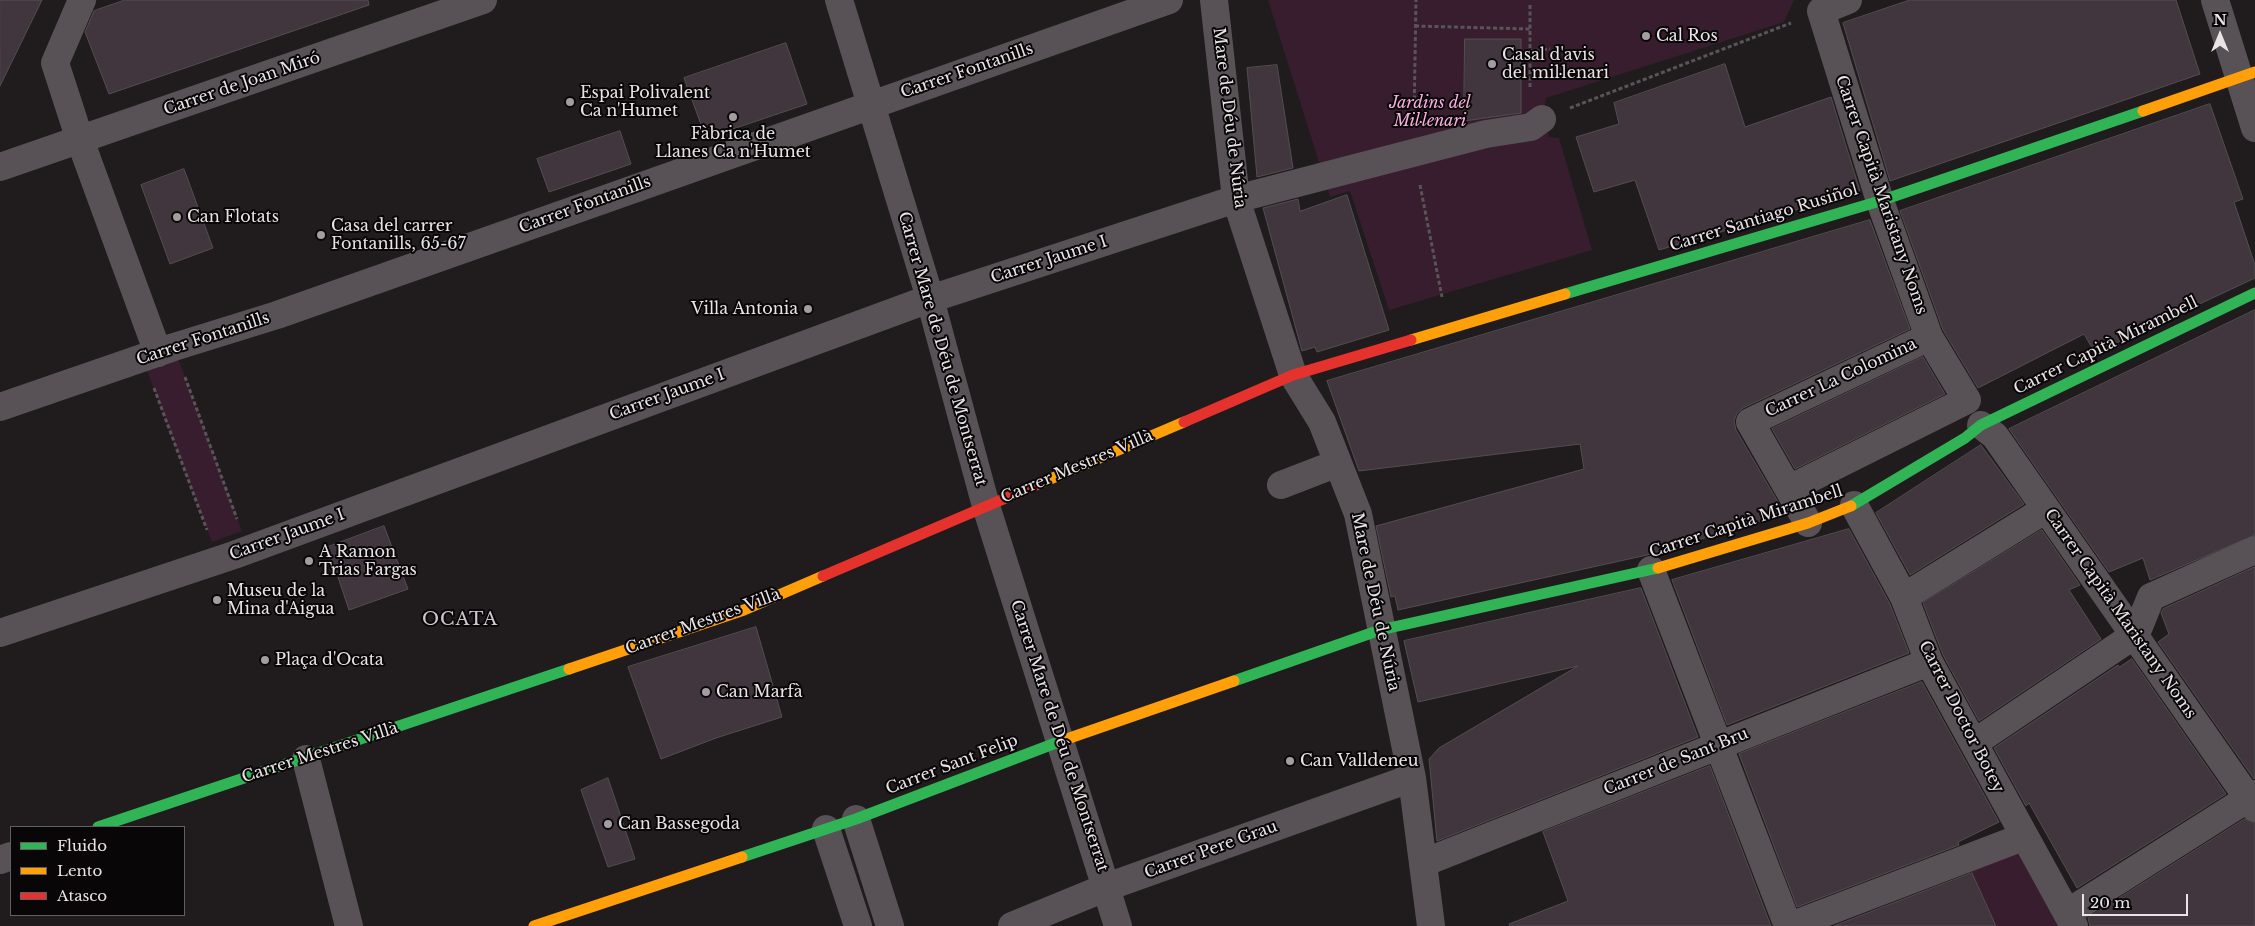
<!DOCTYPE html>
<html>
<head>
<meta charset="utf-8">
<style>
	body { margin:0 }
	#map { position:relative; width:2255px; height:926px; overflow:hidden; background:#201c1e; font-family:"Libre Baskerville",serif }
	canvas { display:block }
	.legend { position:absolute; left:10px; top:826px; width:175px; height:90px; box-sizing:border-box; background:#090608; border:1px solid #635e61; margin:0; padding:6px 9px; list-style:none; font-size:15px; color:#e9e3e6 }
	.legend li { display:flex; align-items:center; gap:10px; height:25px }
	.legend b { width:25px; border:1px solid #635e61 }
	.north { position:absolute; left:2195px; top:10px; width:50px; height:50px; -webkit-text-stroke:4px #090608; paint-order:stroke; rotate:0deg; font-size:14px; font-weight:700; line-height:20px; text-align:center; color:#e9e3e6 }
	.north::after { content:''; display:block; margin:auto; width:18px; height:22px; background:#e9e3e6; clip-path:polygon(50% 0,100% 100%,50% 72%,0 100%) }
	.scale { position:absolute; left:2082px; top:894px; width:106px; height:22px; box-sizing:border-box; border:2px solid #e9e3e6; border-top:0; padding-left:6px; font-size:15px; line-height:18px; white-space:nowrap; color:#e9e3e6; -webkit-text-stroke:4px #090608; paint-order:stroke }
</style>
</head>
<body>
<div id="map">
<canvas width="2255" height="926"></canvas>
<ul class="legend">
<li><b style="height:6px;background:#30b455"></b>Fluido</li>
<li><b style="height:6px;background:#ff9f0a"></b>Lento</li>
<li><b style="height:6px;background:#e5322d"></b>Atasco</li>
</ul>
<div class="north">N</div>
<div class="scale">20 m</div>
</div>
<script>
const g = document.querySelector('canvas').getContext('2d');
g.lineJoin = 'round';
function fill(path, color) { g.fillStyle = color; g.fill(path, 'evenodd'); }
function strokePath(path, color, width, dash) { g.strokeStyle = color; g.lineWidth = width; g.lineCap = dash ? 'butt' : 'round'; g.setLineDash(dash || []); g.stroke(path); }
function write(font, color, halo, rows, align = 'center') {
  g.font = font + ' "Libre Baskerville",serif'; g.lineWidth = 4; g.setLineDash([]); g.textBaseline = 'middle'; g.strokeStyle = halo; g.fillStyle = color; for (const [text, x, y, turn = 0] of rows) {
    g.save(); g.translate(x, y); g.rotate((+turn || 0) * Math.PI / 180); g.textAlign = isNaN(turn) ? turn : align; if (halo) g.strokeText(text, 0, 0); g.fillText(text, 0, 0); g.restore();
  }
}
fill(new Path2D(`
	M 1268,0 L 1794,0 L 1784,22 L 1546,98 L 1542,119 L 1549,137 L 1559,138 L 1592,250 L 1389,310 L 1350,191 L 1330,197 Z
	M 174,347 L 242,531 L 212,542 L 142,358 Z
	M 2020,852 L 2062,926 L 1996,926 L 1971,871 Z`), '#371d2e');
const building = new Path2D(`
	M 0,0 L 42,0 L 0,86 Z
	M 125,0 L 368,0 L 369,5 L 109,94 L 85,32 L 94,11 Z
	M 1910,0 L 2176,0 L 2200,74 L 1890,181 L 1843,23 Z
	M 1465,39 L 1521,39 L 1521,113 L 1464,121 Z
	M 786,43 L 807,104 L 706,138 L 684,78 Z
	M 1725,64 L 1745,127 L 1831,97 L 1860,191 L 1659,250 L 1635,180 L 1594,192 L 1576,137 L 1619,124 L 1614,103 Z
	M 1277,65 L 1293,168 L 1257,177 L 1247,68 Z
	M 2210,104 L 2243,199 L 2234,202 L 2255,265 L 2255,278 L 2095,353 L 2084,334 L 1978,388 L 1943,330 L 1900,211 Z
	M 620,131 L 631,164 L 549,192 L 537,159 Z
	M 184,169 L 213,248 L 170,264 L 141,185 Z
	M 1347,195 L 1389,330 L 1317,352 L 1315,347 L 1302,351 L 1263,208 L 1298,199 L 1300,211 Z
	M 1870,220 L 1910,329 L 1743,408 L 1737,413 L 1734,421 L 1736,430 L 1785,514 L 1647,555 L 1398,610 L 1395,596 L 1391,597 L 1376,526 L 1584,469 L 1580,444 L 1359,471 L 1327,381 Z
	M 2255,310 L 2255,535 L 2150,580 L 2143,558 L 2109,572 L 2009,429 Z
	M 1923,357 L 1945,394 L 1795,469 L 1772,429 Z
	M 1981,445 L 2024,504 L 1910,575 L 1876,513 Z
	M 384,526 L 408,589 L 349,610 L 328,547 Z
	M 1849,529 L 1890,604 L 1909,653 L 1727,725 L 1672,580 Z
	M 2042,530 L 2080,585 L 2069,590 L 2101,639 L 1979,721 L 1943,655 L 1923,603 Z
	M 2255,567 L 2255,778 L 2254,779 L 2158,642 L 2169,634 L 2161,613 L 2163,609 Z
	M 1641,588 L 1698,737 L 1437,841 L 1429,759 L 1439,748 L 1578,666 L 1418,702 L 1404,641 Z
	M 756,627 L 782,717 L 716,738 L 661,759 L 628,667 Z
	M 2132,659 L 2226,794 L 2077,888 L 2029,803 L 2026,806 L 1994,748 L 2118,665 L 2119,667 Z
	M 1922,682 L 1999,822 L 1958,842 L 1959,845 L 1797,907 L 1739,754 Z
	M 1710,766 L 1771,926 L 1510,926 L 1509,924 L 1568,901 L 1543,832 Z
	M 608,778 L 635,859 L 608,867 L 581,790 Z
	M 2245,819 L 2255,823 L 2255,926 L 2090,926 L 2088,918 Z
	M 1972,873 L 1996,926 L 1834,926 Z`);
fill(building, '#41363d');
strokePath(building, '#524e50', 1);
strokePath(new Path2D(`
	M 1530,5 L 1530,29
	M 1415,26 L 1530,29 L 1530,89
	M 1530,51 L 1550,49
	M 1570,108 L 1791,23
	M 1414,119 L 1416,0
	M 1420,185 L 1442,297
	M 185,377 L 237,519
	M 154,388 L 207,530`), '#595457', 3, [4, 2.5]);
strokePath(new Path2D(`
	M 82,0 L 55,63 L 80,140 L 158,353
	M 839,0 L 927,288 L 986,506 L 1118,926
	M 1214,0 L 1236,199 L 1293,375 L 1322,422 L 1358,514 L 1412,778 L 1431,926
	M 2215,0 L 2255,128
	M 1821,11 L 1848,0
	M 0,167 L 483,0
	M 0,407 L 174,347 L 277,315 L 1169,0
	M 1981,425 L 1995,436 L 2255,808
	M 1281,485 L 1338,463
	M 1789,489 L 1967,400 L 1929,337 L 1880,201 L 1821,11
	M 1854,505 L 1904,597 L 1929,662 L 2074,926
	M 1808,523 L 1750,422 L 1929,337
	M 1651,570 L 1788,926
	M 1904,597 L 2046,509
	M 0,633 L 234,555 L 918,303 L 1236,199 L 1486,134 L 1531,127 L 1542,119
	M 1974,743 L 2136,634 L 2151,597 L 2255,550
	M 306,759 L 349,926
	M 856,819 L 890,926
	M 826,829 L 858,926
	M 0,860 L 11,856
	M 1423,863 L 1929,662
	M 2067,913 L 2255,794
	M 1012,926 L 1107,887 L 1412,778
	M 1790,926 L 2023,837`), '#585256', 28);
strokePath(new Path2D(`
	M 1565,294 L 1880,201 L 2143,111
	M 1851,506 L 1965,438 L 1981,425 L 2255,293
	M 1234,681 L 1380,630 L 1658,568
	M 98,827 L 569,669
	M 742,857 L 856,819 L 1061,741`), '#30b455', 11);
strokePath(new Path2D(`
	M 2143,111 L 2255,72
	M 1411,340 L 1565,294
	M 1041,483 L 1184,422
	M 1658,568 L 1808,523 L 1851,506
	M 569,669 L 744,610 L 823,576
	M 1061,741 L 1234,681
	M 534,926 L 742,857`), '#ff9f0a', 11);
strokePath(new Path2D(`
	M 1184,422 L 1293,375 L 1411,340
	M 823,576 L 1041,483`), '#e5322d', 11);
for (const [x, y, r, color] of [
	[1646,36,5,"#a39da0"],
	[1492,64,5,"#a39da0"],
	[570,102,5,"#a39da0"],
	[733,117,5,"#a39da0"],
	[177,217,5,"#a39da0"],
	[321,235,5,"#a39da0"],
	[808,309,5,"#a39da0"],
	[309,561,5,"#a39da0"],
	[217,600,5,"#a39da0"],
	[265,660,5,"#a39da0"],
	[706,692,5,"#a39da0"],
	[1290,761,5,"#a39da0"],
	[608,824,5,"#a39da0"]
]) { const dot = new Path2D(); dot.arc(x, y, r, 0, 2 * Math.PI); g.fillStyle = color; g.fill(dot); strokePath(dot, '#090608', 2); }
write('16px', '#e9e3e6', '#090608', [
	["Cal Ros",1656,36],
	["Casal d'avis",1502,55],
	["del mil·lenari",1502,73],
	["Espai Polivalent",580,93],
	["Ca n'Humet",580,111],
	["Fàbrica de",733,134,"center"],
	["Llanes Ca n'Humet",733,152,"center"],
	["Can Flotats",187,217],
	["Casa del carrer",331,226],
	["Fontanills, 65-67",331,244],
	["Villa Antonia",798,309,"right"],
	["A Ramon",319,552],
	["Trias Fargas",319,570],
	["Museu de la",227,591],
	["Mina d'Aigua",227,609],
	["Plaça d'Ocata",275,660],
	["Can Marfà",716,692],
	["Can Valldeneu",1300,761],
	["Can Bassegoda",618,824]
], 'left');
write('16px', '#e9e3e6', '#090608', [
	["Carrer Fontanills",967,71,-19],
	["Carrer de Joan Miró",242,84,-19],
	["Mare de Déu de Núria",1229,118,83],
	["Carrer Capità Maristany Noms",1881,195,71],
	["Carrer Fontanills",585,205,-20],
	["Carrer Santiago Rusiñol",1764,218,-17],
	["Carrer Jaume I",1049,260,-18],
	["Carrer Fontanills",203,339,-18],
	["Carrer Capità Mirambell",2106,346,-26],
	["Carrer Mare de Déu de Montserrat",942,349,74],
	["Carrer La Colomina",1841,378,-25],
	["Carrer Jaume I",667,395,-20],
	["Carrer Mestres Villà",1077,467,-23],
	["Carrer Capità Mirambell",1746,522,-18],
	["Carrer Jaume I",287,535,-20],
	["Mare de Déu de Núria",1375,602,78],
	["Carrer Capità Maristany Noms",2120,614,55],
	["Carrer Mestres Villà",703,622,-20],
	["Carrer Doctor Botey",1961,717,63],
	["Carrer Mare de Déu de Montserrat",1059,736,72],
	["Carrer Mestres Villà",320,753,-18],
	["Carrer de Sant Bru",1676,762,-22],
	["Carrer Sant Felip",952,765,-21],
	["Carrer Pere Grau",1211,850,-20]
]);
write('italic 16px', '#faaddf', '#090608', [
	["Jardins del",1430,103],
	["Mil·lenari",1430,121]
]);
g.letterSpacing = '1px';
write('18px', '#d0c5cc', '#090608', [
	["OCATA",460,620]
]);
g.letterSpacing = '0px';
</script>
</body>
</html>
